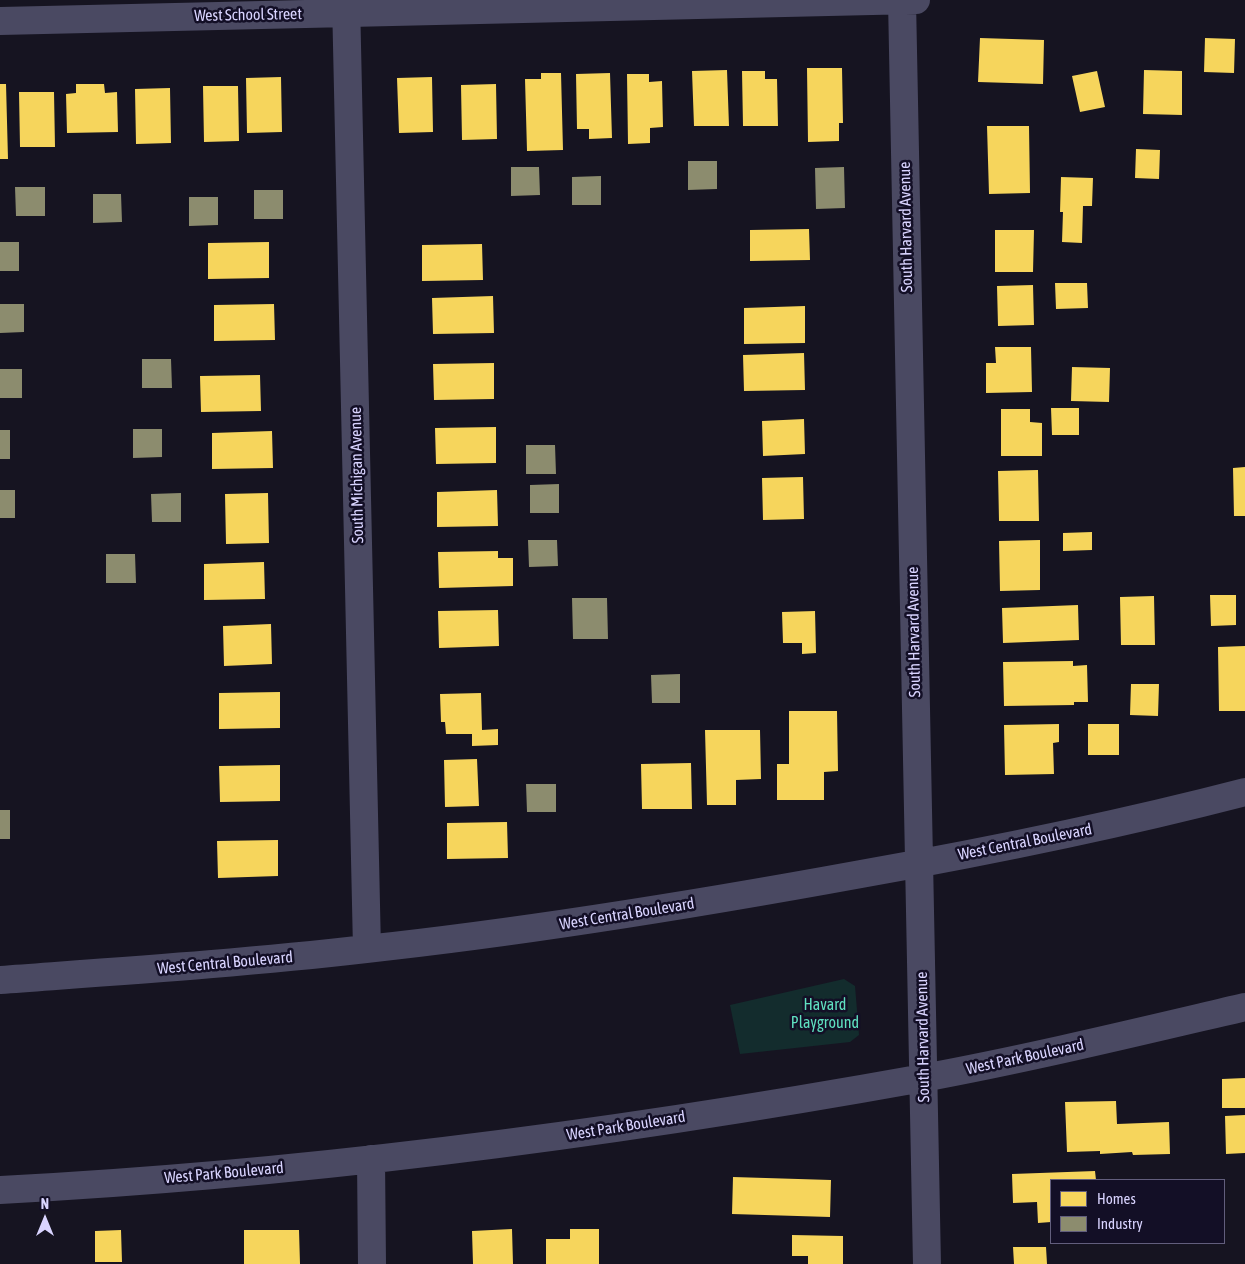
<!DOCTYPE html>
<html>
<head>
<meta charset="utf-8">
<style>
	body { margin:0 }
	#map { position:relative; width:1245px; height:1264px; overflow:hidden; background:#161421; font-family:"Asap Condensed",sans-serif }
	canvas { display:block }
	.legend { position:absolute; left:1050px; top:1179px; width:175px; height:65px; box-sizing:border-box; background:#130f26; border:1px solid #625e7d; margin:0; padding:6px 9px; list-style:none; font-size:15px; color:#d9d4ff }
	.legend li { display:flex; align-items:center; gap:10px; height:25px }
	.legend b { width:25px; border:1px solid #625e7d }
	.north { position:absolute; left:20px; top:1194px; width:50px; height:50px; -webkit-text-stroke:4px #130f26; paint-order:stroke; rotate:0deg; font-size:14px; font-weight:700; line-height:20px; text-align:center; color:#d9d4ff }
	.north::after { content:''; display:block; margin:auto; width:18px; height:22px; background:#d9d4ff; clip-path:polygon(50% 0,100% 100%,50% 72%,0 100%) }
</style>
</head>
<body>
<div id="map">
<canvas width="1245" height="1264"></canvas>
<ul class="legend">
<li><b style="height:14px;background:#f6d55c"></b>Homes</li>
<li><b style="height:14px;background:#8c8c6e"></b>Industry</li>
</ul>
<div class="north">N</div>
</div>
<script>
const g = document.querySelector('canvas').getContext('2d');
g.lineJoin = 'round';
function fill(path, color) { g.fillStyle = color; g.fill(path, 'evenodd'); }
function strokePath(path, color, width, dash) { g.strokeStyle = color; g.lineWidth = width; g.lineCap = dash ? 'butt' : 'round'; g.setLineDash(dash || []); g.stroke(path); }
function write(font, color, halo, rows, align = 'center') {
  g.font = font + ' "Asap Condensed",sans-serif'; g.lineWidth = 5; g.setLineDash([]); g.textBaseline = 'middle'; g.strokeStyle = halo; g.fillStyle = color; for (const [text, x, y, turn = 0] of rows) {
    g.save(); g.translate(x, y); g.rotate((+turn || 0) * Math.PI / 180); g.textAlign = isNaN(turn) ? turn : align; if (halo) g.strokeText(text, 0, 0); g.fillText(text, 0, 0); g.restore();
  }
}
fill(new Path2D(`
	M 844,979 L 855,986 L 859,1035 L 850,1042 L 740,1054 L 730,1005 Z`), '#132c2d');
fill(new Path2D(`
	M 980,38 L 1044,40 L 1043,84 L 978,82 Z
	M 1205,38 L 1235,39 L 1234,73 L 1204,72 Z
	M 807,68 L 842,68 L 843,123 L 839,123 L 839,141 L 808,142 Z
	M 727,70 L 729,126 L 694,126 L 692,71 Z
	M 1144,70 L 1182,71 L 1182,115 L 1143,114 Z
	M 742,71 L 765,71 L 765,79 L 777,79 L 778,126 L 743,126 Z
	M 1097,71 L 1105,107 L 1080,112 L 1072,76 Z
	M 541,73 L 561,73 L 563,150 L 527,151 L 525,79 L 541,79 Z
	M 610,73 L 612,138 L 589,139 L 589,129 L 577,129 L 576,74 Z
	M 627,74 L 649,74 L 649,82 L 662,81 L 663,127 L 650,128 L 650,143 L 628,144 Z
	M 281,77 L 282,132 L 247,133 L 246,78 Z
	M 432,77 L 433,132 L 399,133 L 397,78 Z
	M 0,84 L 6,84 L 8,159 L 0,159 Z
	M 76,84 L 104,84 L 105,93 L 117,92 L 118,132 L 67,133 L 66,94 L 76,93 Z
	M 496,84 L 497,139 L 462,140 L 461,85 Z
	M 203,86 L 238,86 L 239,141 L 204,142 Z
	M 170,88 L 171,143 L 136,144 L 135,89 Z
	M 19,92 L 54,92 L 55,147 L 20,147 Z
	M 987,126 L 1029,126 L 1030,193 L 989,194 Z
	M 1136,149 L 1160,150 L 1159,179 L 1135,178 Z
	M 1061,177 L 1093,178 L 1092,206 L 1083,206 L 1082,243 L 1062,242 L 1063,212 L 1060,212 Z
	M 809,229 L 810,260 L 750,261 L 750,230 Z
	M 995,230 L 1034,230 L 1033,272 L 995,272 Z
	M 269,242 L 269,278 L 208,279 L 208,243 Z
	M 482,244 L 483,280 L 422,281 L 422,245 Z
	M 1055,283 L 1087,283 L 1088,308 L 1056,309 Z
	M 1033,285 L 1034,325 L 998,326 L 997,286 Z
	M 493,296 L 494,333 L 433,334 L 432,298 Z
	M 274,304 L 275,340 L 214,341 L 214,305 Z
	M 805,306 L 805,343 L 744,344 L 744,308 Z
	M 995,347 L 1031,347 L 1032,392 L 986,393 L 986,363 L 996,363 Z
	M 804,353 L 805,390 L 744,391 L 743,355 Z
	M 494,363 L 494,399 L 434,400 L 433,364 Z
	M 1072,367 L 1110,368 L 1109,402 L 1071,401 Z
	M 260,375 L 261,411 L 201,412 L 200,376 Z
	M 1051,408 L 1079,408 L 1079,435 L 1052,435 Z
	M 1001,409 L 1030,409 L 1030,422 L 1042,423 L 1042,456 L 1001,456 Z
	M 804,419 L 805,454 L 763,456 L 762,421 Z
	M 496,427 L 496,463 L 436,464 L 435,428 Z
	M 272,431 L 273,468 L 212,469 L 212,433 Z
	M 1245,467 L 1245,516 L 1234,516 L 1233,468 Z
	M 1038,470 L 1039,521 L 999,521 L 998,471 Z
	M 803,477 L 804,519 L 763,520 L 762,478 Z
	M 497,490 L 498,526 L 437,527 L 437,492 Z
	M 268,493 L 269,543 L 226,544 L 225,494 Z
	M 1092,532 L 1092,550 L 1063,551 L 1063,533 Z
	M 1040,540 L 1040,590 L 1000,591 L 999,541 Z
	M 498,551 L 498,558 L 513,558 L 513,586 L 439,588 L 438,552 Z
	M 264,562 L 265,599 L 204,600 L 204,564 Z
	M 1210,595 L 1236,595 L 1236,625 L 1211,626 Z
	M 1154,596 L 1155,645 L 1121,645 L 1120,597 Z
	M 1078,605 L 1079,640 L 1003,643 L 1002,608 Z
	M 498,610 L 499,646 L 439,648 L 438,611 Z
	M 815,611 L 816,653 L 802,654 L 802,643 L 783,643 L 782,612 Z
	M 271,624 L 272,664 L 224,666 L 223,626 Z
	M 1245,646 L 1245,711 L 1219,711 L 1218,647 Z
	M 1073,661 L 1073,666 L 1087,665 L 1088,702 L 1074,702 L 1074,705 L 1004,706 L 1003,662 Z
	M 1131,684 L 1159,684 L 1158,716 L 1130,715 Z
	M 280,692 L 280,728 L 219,729 L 219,693 Z
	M 481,693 L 482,730 L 498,729 L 498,745 L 472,746 L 472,734 L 446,734 L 445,722 L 441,722 L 440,694 Z
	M 789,711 L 837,711 L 838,771 L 824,772 L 824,800 L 777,800 L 777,764 L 789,764 Z
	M 1059,724 L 1059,742 L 1053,743 L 1054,774 L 1005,775 L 1004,725 Z
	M 1088,724 L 1119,724 L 1119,755 L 1088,755 Z
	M 705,730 L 760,730 L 761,779 L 736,780 L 736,805 L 707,805 Z
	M 477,759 L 479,806 L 445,807 L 444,760 Z
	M 691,763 L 692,809 L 642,809 L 641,764 Z
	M 280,765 L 280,801 L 220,802 L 219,766 Z
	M 507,822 L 508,858 L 447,859 L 447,823 Z
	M 278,840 L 278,876 L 218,878 L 217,841 Z
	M 1245,1078 L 1245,1108 L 1222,1108 L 1222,1079 Z
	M 1116,1101 L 1117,1124 L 1169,1122 L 1170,1154 L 1133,1155 L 1132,1152 L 1100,1154 L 1100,1151 L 1067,1152 L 1065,1102 Z
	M 1245,1115 L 1245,1153 L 1226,1154 L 1225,1116 Z
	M 1095,1171 L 1096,1180 L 1051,1180 L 1051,1222 L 1038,1223 L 1037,1202 L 1013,1203 L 1012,1174 Z
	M 733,1177 L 831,1180 L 830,1217 L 732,1214 Z
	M 512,1229 L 513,1264 L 473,1264 L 472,1231 Z
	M 570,1229 L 599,1229 L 599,1264 L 546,1264 L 546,1239 L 570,1239 Z
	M 121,1230 L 122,1262 L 95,1262 L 95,1231 Z
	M 244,1230 L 299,1230 L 300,1264 L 244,1264 Z
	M 792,1235 L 843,1236 L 843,1264 L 808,1264 L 808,1256 L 792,1256 Z
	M 1013,1247 L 1046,1247 L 1047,1264 L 1014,1264 Z`), '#f6d55c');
fill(new Path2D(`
	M 688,161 L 717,161 L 717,189 L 688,190 Z
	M 511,167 L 539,167 L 540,195 L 511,196 Z
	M 844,167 L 845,208 L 816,209 L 815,168 Z
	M 601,176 L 601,205 L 572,205 L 572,177 Z
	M 15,187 L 45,187 L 45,216 L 16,216 Z
	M 254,190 L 283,190 L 283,219 L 254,219 Z
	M 93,194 L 121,194 L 122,222 L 93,223 Z
	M 189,197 L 218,197 L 218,225 L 189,226 Z
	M 0,242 L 19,242 L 19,271 L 0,271 Z
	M 0,304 L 24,304 L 24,332 L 0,333 Z
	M 142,359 L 171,359 L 172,388 L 142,388 Z
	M 0,369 L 22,369 L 22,398 L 0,398 Z
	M 133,429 L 162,429 L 162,457 L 133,458 Z
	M 0,430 L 10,430 L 10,459 L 0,459 Z
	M 526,445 L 555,445 L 556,474 L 526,474 Z
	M 559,484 L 559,513 L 530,513 L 530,485 Z
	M 0,490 L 15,490 L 15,518 L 0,518 Z
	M 181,493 L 181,522 L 152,522 L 151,494 Z
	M 528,540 L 557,540 L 558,566 L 529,567 Z
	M 106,554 L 135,554 L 136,583 L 106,583 Z
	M 572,598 L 607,598 L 608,639 L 573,639 Z
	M 680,674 L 680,703 L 652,703 L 651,675 Z
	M 526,784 L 556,784 L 556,812 L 527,812 Z
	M 0,810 L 10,810 L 10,839 L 0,839 Z`), '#8c8c6e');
strokePath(new Path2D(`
	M 346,0 L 367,949
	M 902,0 L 927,1264
	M 0,21 L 916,0
	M 0,980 C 122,971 244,963 366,949 C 532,931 697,904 861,874 C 990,851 1118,825 1245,792
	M 371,1159 L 372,1264
	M 0,1190 C 310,1174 618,1133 923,1078 C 1031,1058 1138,1032 1245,1007`), '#4a4962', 28);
write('16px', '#d9d4ff', '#130f26', [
	["West School Street",248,15,-1],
	["South Harvard Avenue",906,227,-91],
	["South Michigan Avenue",357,475,-91],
	["South Harvard Avenue",914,632,-91],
	["West Central Boulevard",1025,842,-11],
	["West Central Boulevard",627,914,-9],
	["West Central Boulevard",225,963,-5],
	["South Harvard Avenue",923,1037,-91],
	["West Park Boulevard",1025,1057,-12],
	["West Park Boulevard",626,1126,-9],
	["West Park Boulevard",224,1173,-5]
]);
write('16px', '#5fe0c0', '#130f26', [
	["Havard",825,1005],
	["Playground",825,1023]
]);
</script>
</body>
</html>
